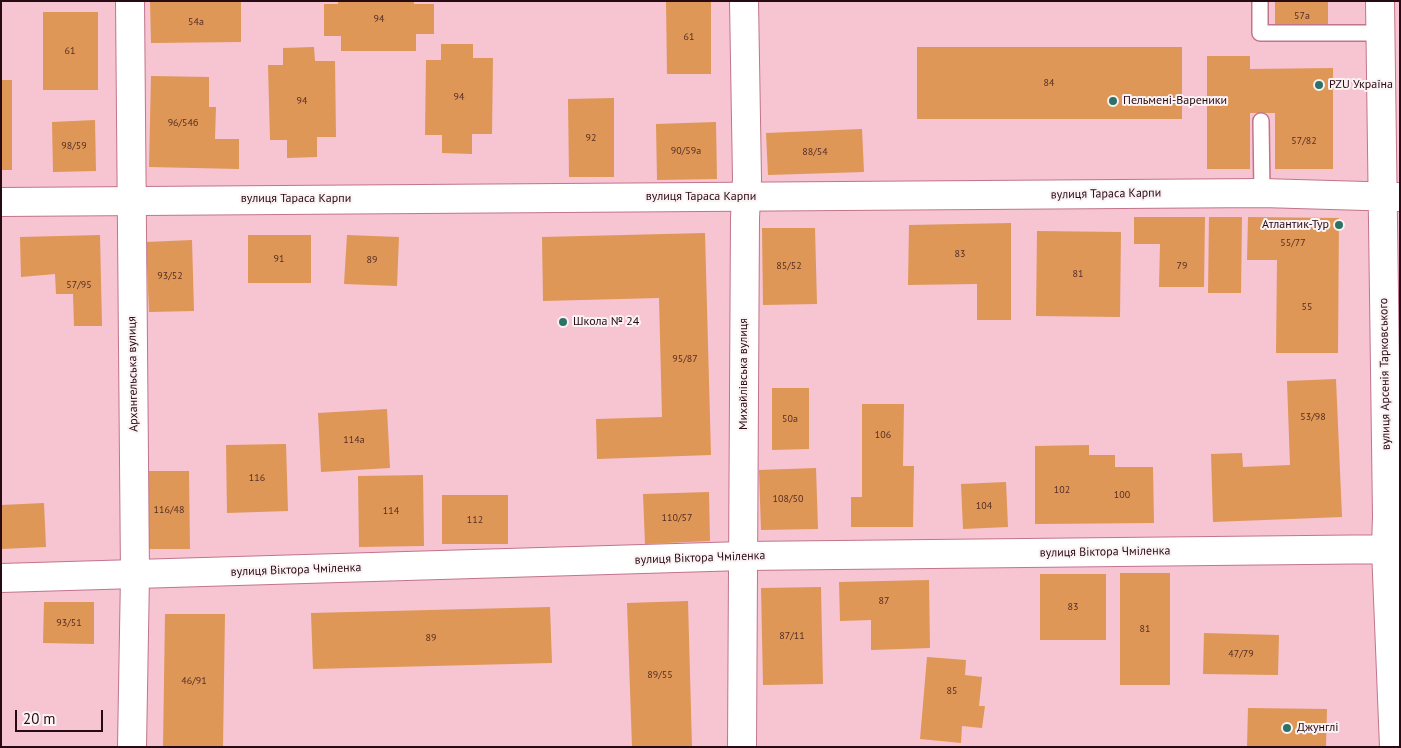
<!DOCTYPE html>
<html>
<head>
<meta charset="utf-8">
<style>
	body { margin:0 }
	#map { position:relative; width:1401px; height:748px; overflow:hidden; background:#f7c4d1; font-family:"PT Sans",sans-serif }
	canvas { display:block }
	.frame { position:absolute; inset:0; border:2px solid #270a14; pointer-events:none }
	.scale { position:absolute; left:15px; top:710px; width:88px; height:22px; box-sizing:border-box; border:2px solid #270a14; border-top:0; padding-left:6px; font-size:15px; line-height:18px; white-space:nowrap; color:#270a14; -webkit-text-stroke:4px #fbf2f4; paint-order:stroke }
</style>
</head>
<body>
<div id="map">
<canvas width="1401" height="748"></canvas>
<div class="frame"></div>
<div class="scale">20 m</div>
</div>
<script>
const g = document.querySelector('canvas').getContext('2d');
g.lineJoin = 'round';
function fill(path, color) { g.fillStyle = color; g.fill(path, 'evenodd'); }
function strokePath(path, color, width, dash) { g.strokeStyle = color; g.lineWidth = width; g.lineCap = dash ? 'butt' : 'round'; g.setLineDash(dash || []); g.stroke(path); }
function write(font, color, halo, rows, align = 'center') {
  g.font = font + ' "PT Sans",sans-serif'; g.lineWidth = 4; g.setLineDash([]); g.textBaseline = 'middle'; g.strokeStyle = halo; g.fillStyle = color; for (const [text, x, y, turn = 0] of rows) {
    g.save(); g.translate(x, y); g.rotate((+turn || 0) * Math.PI / 180); g.textAlign = isNaN(turn) ? turn : align; if (halo) g.strokeText(text, 0, 0); g.fillText(text, 0, 0); g.restore();
  }
}
fill(new Path2D(`
	M 150,1 L 241,1 L 241,42 L 151,43 Z
	M 338,1 L 414,1 L 414,4 L 434,4 L 434,34 L 416,34 L 416,51 L 341,51 L 341,36 L 324,36 L 324,4 L 338,4 Z
	M 666,1 L 711,1 L 711,74 L 667,74 Z
	M 1275,1 L 1328,1 L 1328,26 L 1275,26 Z
	M 43,12 L 98,12 L 98,90 L 43,90 Z
	M 441,44 L 473,44 L 473,58 L 493,58 L 492,134 L 472,134 L 472,154 L 442,153 L 442,135 L 425,135 L 426,60 L 441,60 Z
	M 314,47 L 315,61 L 335,61 L 336,137 L 317,137 L 317,157 L 287,158 L 287,140 L 270,140 L 268,65 L 283,65 L 283,48 Z
	M 917,47 L 1182,47 L 1182,119 L 917,119 Z
	M 1207,56 L 1250,56 L 1250,69 L 1333,68 L 1333,169 L 1275,169 L 1275,113 L 1250,113 L 1250,169 L 1207,169 Z
	M 151,76 L 209,77 L 209,107 L 216,107 L 215,139 L 239,139 L 239,169 L 149,167 Z
	M 1,80 L 12,80 L 12,170 L 1,170 Z
	M 614,98 L 614,177 L 569,177 L 568,99 Z
	M 95,120 L 96,171 L 53,172 L 52,122 Z
	M 716,122 L 717,179 L 657,180 L 656,124 Z
	M 862,129 L 864,172 L 768,175 L 766,133 Z
	M 1134,217 L 1205,217 L 1204,287 L 1159,287 L 1160,244 L 1134,244 Z
	M 1209,217 L 1242,217 L 1241,293 L 1208,293 Z
	M 1248,217 L 1339,218 L 1338,353 L 1276,353 L 1277,260 L 1247,260 Z
	M 1011,223 L 1011,320 L 977,320 L 977,284 L 908,285 L 909,225 Z
	M 762,228 L 815,228 L 817,304 L 763,305 Z
	M 1037,231 L 1121,232 L 1120,317 L 1036,316 Z
	M 705,233 L 711,455 L 597,459 L 596,419 L 662,417 L 659,298 L 543,301 L 542,237 Z
	M 100,235 L 102,326 L 74,326 L 73,294 L 56,294 L 55,274 L 21,277 L 20,237 Z
	M 248,235 L 311,235 L 311,283 L 248,283 Z
	M 347,235 L 399,237 L 397,286 L 344,284 Z
	M 192,240 L 194,311 L 149,312 L 146,242 Z
	M 1336,379 L 1342,517 L 1213,522 L 1211,454 L 1242,453 L 1243,467 L 1290,465 L 1287,381 Z
	M 772,388 L 809,388 L 809,449 L 772,450 Z
	M 862,404 L 904,404 L 903,466 L 914,466 L 913,527 L 851,527 L 851,497 L 862,497 Z
	M 387,409 L 390,468 L 321,472 L 318,413 Z
	M 286,444 L 288,511 L 227,513 L 226,445 Z
	M 1089,445 L 1089,455 L 1115,455 L 1115,467 L 1153,467 L 1154,523 L 1035,524 L 1035,446 Z
	M 816,468 L 818,529 L 761,530 L 759,470 Z
	M 147,471 L 189,471 L 190,549 L 148,549 Z
	M 423,475 L 424,546 L 359,547 L 358,476 Z
	M 1006,482 L 1008,527 L 963,529 L 961,484 Z
	M 709,492 L 710,541 L 645,544 L 643,494 Z
	M 442,495 L 508,495 L 508,544 L 442,544 Z
	M 44,503 L 46,547 L 1,549 L 1,505 Z
	M 1120,573 L 1170,573 L 1170,685 L 1120,685 Z
	M 1040,574 L 1106,574 L 1106,640 L 1040,640 Z
	M 929,580 L 930,648 L 871,650 L 871,620 L 840,621 L 839,582 Z
	M 821,587 L 823,684 L 763,685 L 761,588 Z
	M 688,601 L 692,747 L 632,747 L 627,603 Z
	M 44,602 L 94,602 L 94,644 L 43,643 Z
	M 550,607 L 552,663 L 313,669 L 311,613 Z
	M 165,614 L 225,614 L 223,747 L 163,747 Z
	M 1204,633 L 1279,635 L 1278,675 L 1203,674 Z
	M 927,657 L 966,660 L 965,675 L 982,677 L 979,706 L 985,706 L 982,728 L 962,726 L 961,743 L 920,739 Z
	M 1248,708 L 1327,709 L 1326,747 L 1247,747 Z`), '#de9757');
const service = new Path2D(`
	M 1260,1 L 1260,33 L 1380,33
	M 1261,121 L 1262,193`);
const minor = new Path2D(`
	M 1380,1 L 1387,516 L 1386,549 L 1394,747
	M 1,202 L 1262,193 L 1400,197
	M 1,578 L 744,556 L 1400,549`);
const tertiary = new Path2D(`
	M 130,1 L 135,575 L 132,747
	M 742,747 L 745,218 L 747,179 L 744,1`);
strokePath(service, '#c1758b', 18);
strokePath(minor, '#c1758b', 30);
strokePath(tertiary, '#c1758b', 30);
strokePath(service, '#fff', 15);
strokePath(minor, '#fff', 28);
strokePath(tertiary, '#fff', 28);
for (const [x, y, r, color] of [
	[1319,85,5,"#2c7267"],
	[1113,101,5,"#2c7267"],
	[1339,225,5,"#2c7267"],
	[563,322,5,"#2c7267"],
	[1287,728,5,"#2c7267"]
]) { const dot = new Path2D(); dot.arc(x, y, r, 0, 2 * Math.PI); g.fillStyle = color; g.fill(dot); strokePath(dot, '#fbf2f4', 2); }
write('10px', '#552d25', null, [
	["57а",1302,16],
	["94",379,19],
	["54а",196,22],
	["61",689,37],
	["61",70,51],
	["84",1049,83],
	["94",459,97],
	["94",302,101],
	["96/54б",183,123],
	["92",591,138],
	["57/82",1304,141],
	["98/59",74,146],
	["90/59а",686,151],
	["88/54",815,152],
	["55/77",1293,243],
	["83",960,254],
	["91",279,259],
	["89",372,260],
	["85/52",789,266],
	["79",1182,266],
	["81",1078,274],
	["93/52",170,276],
	["57/95",79,285],
	["55",1307,307],
	["95/87",685,359],
	["53/98",1313,417],
	["50а",790,419],
	["106",883,435],
	["114а",354,440],
	["116",257,478],
	["102",1062,490],
	["100",1122,495],
	["108/50",788,499],
	["104",984,506],
	["116/48",169,510],
	["114",391,511],
	["110/57",677,518],
	["112",475,520],
	["87",884,601],
	["83",1073,607],
	["93/51",69,623],
	["81",1145,629],
	["87/11",792,636],
	["89",431,638],
	["47/79",1241,654],
	["89/55",660,675],
	["46/91",194,681],
	["85",952,691]
]);
write('12px', '#270a14', '#fbf2f4', [
	["PZU Україна",1329,85],
	["Пельмені-Вареники",1123,101],
	["Атлантик-Тур",1329,225,"right"],
	["Школа № 24",573,322],
	["Джунглі",1297,728]
], 'left');
write('12px', '#270a14', '#fbf2f4', [
	["вулиця Тараса Карпи",1106,194,-1],
	["вулиця Тараса Карпи",701,197],
	["вулиця Тараса Карпи",296,199],
	["Архангельська вулиця",133,374,-91],
	["Михайлівська вулиця",744,374,-90],
	["вулиця Арсенія Тарковського",1385,374,-91],
	["вулиця Віктора Чміленка",1105,552,-1],
	["вулиця Віктора Чміленка",700,558,-2],
	["вулиця Віктора Чміленка",296,570,-2]
]);
</script>
</body>
</html>
